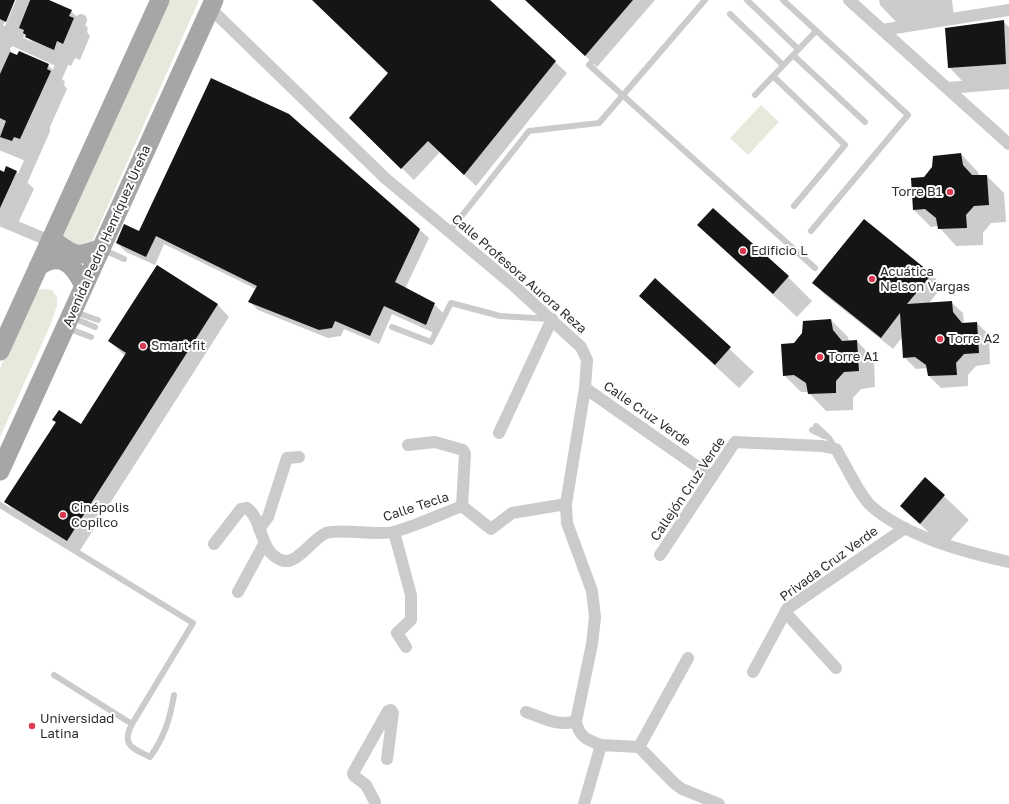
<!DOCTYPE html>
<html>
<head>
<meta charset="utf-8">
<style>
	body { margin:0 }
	canvas { display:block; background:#fff }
</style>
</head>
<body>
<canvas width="1009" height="804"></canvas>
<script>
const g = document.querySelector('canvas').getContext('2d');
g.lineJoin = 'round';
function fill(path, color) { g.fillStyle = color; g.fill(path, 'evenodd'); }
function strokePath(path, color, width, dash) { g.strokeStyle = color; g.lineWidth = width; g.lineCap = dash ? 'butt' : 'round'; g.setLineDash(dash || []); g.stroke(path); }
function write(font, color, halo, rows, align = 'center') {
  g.font = font + ' "Golos Text",sans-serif'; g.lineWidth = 4; g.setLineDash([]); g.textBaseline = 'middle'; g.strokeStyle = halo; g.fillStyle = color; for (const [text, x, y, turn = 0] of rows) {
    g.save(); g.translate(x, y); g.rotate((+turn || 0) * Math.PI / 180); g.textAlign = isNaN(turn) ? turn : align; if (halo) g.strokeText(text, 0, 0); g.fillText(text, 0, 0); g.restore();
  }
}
fill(new Path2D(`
	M 167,0 L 199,0 L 91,244 L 78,249 L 61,234 Z
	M 761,105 L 779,122 L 748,155 L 730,138 Z
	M 45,289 L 52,290 L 57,297 L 57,306 L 50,326 L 0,437 L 0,368 L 32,297 L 37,290 Z`), '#e5eadc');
fill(new Path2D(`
	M 0,0 L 14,0 L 3,26 L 5,26 L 16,0 L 27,0 L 31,4 L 31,0 L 47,0 L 71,11 L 88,28 L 87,32 L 90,36 L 80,60 L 75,58 L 71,66 L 43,54 L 25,34 L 23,38 L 10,48 L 11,53 L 48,65 L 65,82 L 64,85 L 67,89 L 37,156 L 0,147 Z
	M 313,0 L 488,0 L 567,73 L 476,186 L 440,152 L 414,180 L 362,130 L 389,74 Z
	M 526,0 L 655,0 L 597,67 Z
	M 879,0 L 952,0 L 954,18 L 897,23 L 880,5 Z
	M 1003,21 L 1009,27 L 1009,82 L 966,85 L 949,67 Z
	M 289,115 L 429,238 L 405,289 L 434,304 L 443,313 L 434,333 L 392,314 L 379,344 L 344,329 L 341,336 L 328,338 L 258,310 L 250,302 L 256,289 L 164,244 L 155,265 L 126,252 L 117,243 L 140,232 Z
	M 961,154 L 978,172 L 979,176 L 987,176 L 1004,193 L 1006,222 L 991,223 L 983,233 L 983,245 L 956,246 L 938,226 L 931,227 L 914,210 L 924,178 Z
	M 7,168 L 17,172 L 34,189 L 17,225 L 0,215 L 0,171 L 4,173 Z
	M 698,225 L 788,277 L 812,301 L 797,317 Z
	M 157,266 L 218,305 L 229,317 L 79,552 L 17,514 L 6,502 L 56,423 L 54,420 L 81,425 L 125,356 L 109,341 Z
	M 931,274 L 943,286 L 929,303 L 951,302 L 963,313 L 964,324 L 977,323 L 989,335 L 990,364 L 976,366 L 968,375 L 968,386 L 941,388 L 929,376 L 928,368 L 916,369 L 904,357 L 903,336 L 893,349 L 825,295 L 814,283 Z
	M 655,280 L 754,372 L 739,388 L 640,296 Z
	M 831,320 L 848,337 L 849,342 L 857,341 L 874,359 L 875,387 L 861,389 L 853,398 L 853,410 L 826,411 L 808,392 L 801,392 L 784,375 L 794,344 Z
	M 925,478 L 969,520 L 944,547 L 901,506 Z`), '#0003');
fill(new Path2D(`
	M 0,0 L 15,0 L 6,22 L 0,19 Z
	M 30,0 L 49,0 L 72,10 L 69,16 L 74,18 L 63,44 L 57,41 L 54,50 L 25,37 L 26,35 L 23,33 L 24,30 L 19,28 Z
	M 312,0 L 490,0 L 556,61 L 464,175 L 428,141 L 401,169 L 349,118 L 388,73 Z
	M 525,0 L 633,0 L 585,56 Z
	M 1004,20 L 1006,64 L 948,68 L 945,28 Z
	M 19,51 L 49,64 L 47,69 L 51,71 L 20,139 L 14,137 L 12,141 L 0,137 L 6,121 L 0,118 L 0,74 L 10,52 L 17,55 Z
	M 211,78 L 289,114 L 420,229 L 395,282 L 435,303 L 426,325 L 384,306 L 370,336 L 335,321 L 332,328 L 319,330 L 248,302 L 257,286 L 156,236 L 146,257 L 116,243 L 124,224 L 139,231 Z
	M 961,153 L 963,165 L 972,175 L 987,175 L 989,205 L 974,206 L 966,215 L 967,228 L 938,229 L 936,218 L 925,209 L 913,210 L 911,178 L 924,177 L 932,167 L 933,156 Z
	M 6,166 L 17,171 L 0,208 L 0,170 L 4,172 Z
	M 713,208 L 789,276 L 773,294 L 697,225 Z
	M 864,219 L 932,274 L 907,304 L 952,301 L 953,312 L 962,323 L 977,322 L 979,353 L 964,354 L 956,363 L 957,375 L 928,376 L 926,365 L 915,357 L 903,358 L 900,313 L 881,338 L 812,283 Z
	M 157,265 L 218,304 L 67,541 L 4,502 L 56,422 L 52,420 L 59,410 L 81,424 L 126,353 L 108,341 Z
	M 655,278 L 731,347 L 715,365 L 639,296 Z
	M 831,319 L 833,330 L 842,341 L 857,340 L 859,371 L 844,372 L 836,381 L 836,393 L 808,394 L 806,383 L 794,375 L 783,376 L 781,344 L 794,343 L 802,333 L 803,321 Z
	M 925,477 L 945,495 L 920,524 L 900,506 Z`), '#151515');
strokePath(new Path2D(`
	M 647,0 L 589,65 L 815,268
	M 747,0 L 798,49
	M 783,0 L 908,115 L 811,231
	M 730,14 L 783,65
	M 793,55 L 865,122
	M 773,76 L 845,145 L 794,206
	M 755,95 L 816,31
	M 449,232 L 529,131 L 599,123 L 705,0
	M 102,249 L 124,259
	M 75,312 L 98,320
	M 73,318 L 95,327
	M 392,327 L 431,342 L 451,303 L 500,316 L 550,319
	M 67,328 L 91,337
	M 816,426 L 829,438 L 835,448
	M 812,430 L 824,436
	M 0,505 L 193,623 L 132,724 L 54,675
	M 132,724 C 121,745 132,748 150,757 C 164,738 170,719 174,695`), '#cbcbcb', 6);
strokePath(new Path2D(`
	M 849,0 L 1009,144
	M 210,8 L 385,178 L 513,285 L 581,347 L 587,360 L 585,388 L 566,504 L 567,523 L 592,591 L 595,617 L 592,644 L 576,721 C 579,737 587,740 601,745 L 584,804
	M 882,30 L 1009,10
	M 0,34 L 62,62
	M 0,53 L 23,1
	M 948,88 L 1009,83
	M 45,103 L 81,20
	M 0,144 L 32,157
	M 11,205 L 44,130 L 37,124 L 38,119
	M 0,220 L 50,241
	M 585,388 L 712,477
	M 499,433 L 552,319
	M 408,445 L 435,442 L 463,450 L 465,454 L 462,506
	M 259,529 L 268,517 L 287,458 L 299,457
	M 394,532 L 411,595 L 411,620 L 397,633 L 406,647
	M 214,544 L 241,509 L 247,508 C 264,521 258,550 281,560 C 296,567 313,538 326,533 C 341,528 374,536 393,532 C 414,527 441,514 462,506 L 491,529 L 512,513 L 566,504
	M 660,555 L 735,442 L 822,446 L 836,449 C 845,464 858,492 869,504 C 903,536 965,552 1009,562
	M 238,592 L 264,544
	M 785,612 L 836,668
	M 753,672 L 787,609 L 905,528
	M 526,712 C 543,718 559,727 576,721
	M 601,745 L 639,747 L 674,783 L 682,789 L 719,804
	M 639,747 L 688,658
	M 375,802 L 366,785 L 354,776 L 353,773 L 388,711 L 391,710 L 393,713 L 387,759`), '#cbcbcb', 12);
strokePath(new Path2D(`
	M 57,243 C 75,257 80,257 101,248
	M 38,267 C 61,250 74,265 84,286
	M 0,351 L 160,0
	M 0,471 L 214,0`), '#a6a6a6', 19);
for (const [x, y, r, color] of [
	[950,192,4,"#da3a52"],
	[743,251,4,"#da3a52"],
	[872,279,4,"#da3a52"],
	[940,339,4,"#da3a52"],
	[143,346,4,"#da3a52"],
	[820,357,4,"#da3a52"],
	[63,515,4,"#da3a52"],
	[32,726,4,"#da3a52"]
]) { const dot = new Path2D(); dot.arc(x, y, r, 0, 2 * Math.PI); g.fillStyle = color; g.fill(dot); strokePath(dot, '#fff', 1.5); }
write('13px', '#2e2e2e', '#fff', [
	["Torre B1",942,192,"right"],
	["Edificio L",751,251],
	["Acuática",880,272],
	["Nelson Vargas",880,287],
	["Torre A2",948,339],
	["Smart fit",151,346],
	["Torre A1",828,357],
	["Cinépolis",71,508],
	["Copilco",71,523],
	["Universidad",40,719],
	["Latina",40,734]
], 'left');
write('13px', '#2e2e2e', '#fff', [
	["Avenida Pedro Henríquez Ureña",107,236,-66],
	["Calle Profesora Aurora Reza",519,274,41],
	["Calle Cruz Verde",647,414,35],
	["Callejón Cruz Verde",688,489,-56],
	["Calle Tecla",416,507,-18],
	["Privada Cruz Verde",829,564,-36]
]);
</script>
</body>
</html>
